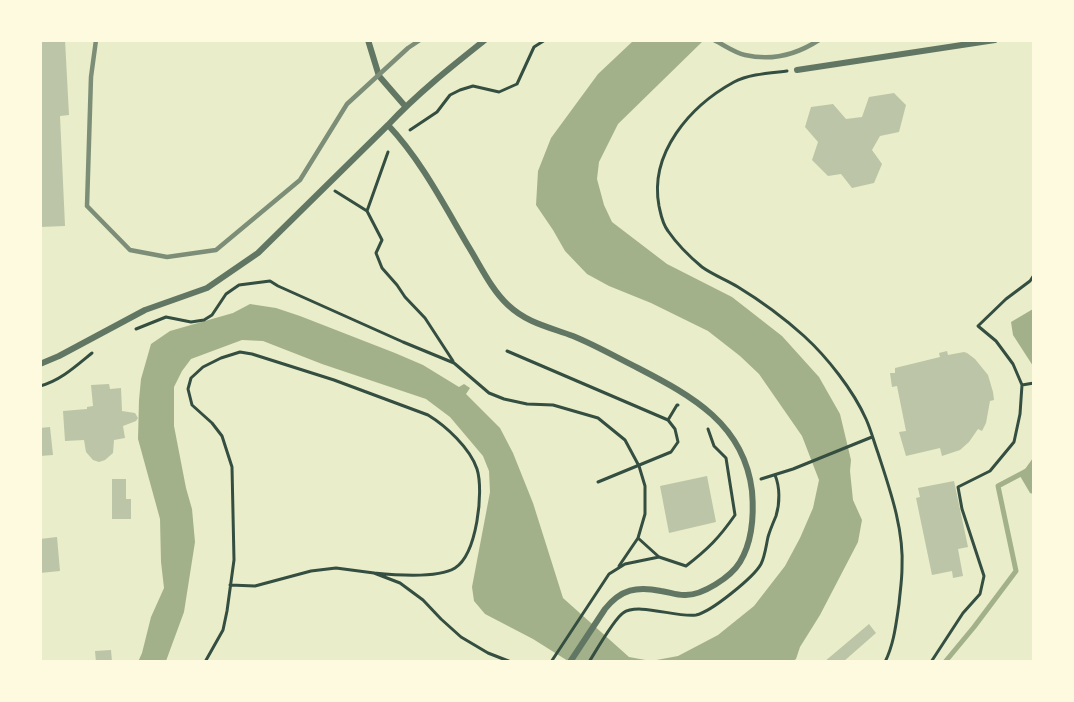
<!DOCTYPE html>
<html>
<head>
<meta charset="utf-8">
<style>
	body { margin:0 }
	#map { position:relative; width:1074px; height:702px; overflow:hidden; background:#e9edc9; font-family:Jost,sans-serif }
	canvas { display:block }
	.frame { position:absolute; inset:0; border:42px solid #fefae0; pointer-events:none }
</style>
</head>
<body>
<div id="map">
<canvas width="1074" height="702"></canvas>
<div class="frame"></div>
</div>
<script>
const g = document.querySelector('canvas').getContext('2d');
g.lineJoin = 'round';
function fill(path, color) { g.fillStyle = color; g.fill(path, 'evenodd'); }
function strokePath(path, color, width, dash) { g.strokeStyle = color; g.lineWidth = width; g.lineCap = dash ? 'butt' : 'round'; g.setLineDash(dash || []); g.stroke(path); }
fill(new Path2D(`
	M 633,41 L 703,41 L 618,124 L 599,162 L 597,179 L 604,205 L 612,222 L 667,264 L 732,297 L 782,336 L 819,377 L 840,414 L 851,460 L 850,471 L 853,500 L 862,520 L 858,542 L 820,615 L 800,647 L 796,659 L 792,662 L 568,661 L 533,639 L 485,614 L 474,601 L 472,587 L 490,492 L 489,471 L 483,456 L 450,417 L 426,399 L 322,364 L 263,341 L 242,340 L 191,359 L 182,371 L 174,387 L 174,426 L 186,488 L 192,509 L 195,542 L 184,612 L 166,661 L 138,662 L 142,653 L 151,617 L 164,588 L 161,562 L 160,519 L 138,439 L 139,400 L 141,379 L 151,344 L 170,331 L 233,313 L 250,304 L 276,308 L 300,316 L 395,353 L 423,365 L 459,387 L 464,384 L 470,388 L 466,394 L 500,428 L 513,453 L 533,503 L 563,598 L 629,657 L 651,661 L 678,656 L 718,635 L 754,606 L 785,566 L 800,538 L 813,508 L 819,480 L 802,436 L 759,374 L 740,356 L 708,331 L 651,303 L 609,286 L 587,274 L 565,251 L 553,230 L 536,205 L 538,171 L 551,138 L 598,74 Z
	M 1033,309 L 1033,366 L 1013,335 L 1011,322 Z
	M 1033,458 L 1033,494 L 1030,493 L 1020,476 Z`), '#a3b18a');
strokePath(new Path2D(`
	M 945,662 L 974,627 L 1016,571 L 998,486 L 1034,467`), '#a3b18a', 5);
fill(new Path2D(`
	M 40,40 L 65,40 L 69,115 L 60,116 L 65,226 L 40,227 Z
	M 894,93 L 906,105 L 899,132 L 880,136 L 872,150 L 882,164 L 874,183 L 852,188 L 841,174 L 828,176 L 812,160 L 818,142 L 805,127 L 811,107 L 833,104 L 846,119 L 862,117 L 869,97 Z
	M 947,351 L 948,355 L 964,352 L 967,353 L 975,359 L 988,375 L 993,392 L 994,400 L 990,401 L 986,423 L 982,431 L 978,429 L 969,442 L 960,450 L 942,456 L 940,448 L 906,456 L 899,432 L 906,431 L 897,386 L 892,387 L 890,373 L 895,373 L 895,368 L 940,357 L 939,353 Z
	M 109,384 L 110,389 L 121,388 L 122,411 L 135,413 L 138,418 L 136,421 L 123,426 L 125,438 L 114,440 L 113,453 L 105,460 L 99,462 L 93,460 L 86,452 L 84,440 L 65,441 L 63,411 L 87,409 L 87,407 L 93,406 L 91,385 Z
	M 50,427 L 53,455 L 40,456 L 40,428 Z
	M 707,476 L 716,522 L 669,533 L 660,486 Z
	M 112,479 L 126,479 L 126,499 L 131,499 L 131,519 L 112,519 Z
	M 954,481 L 968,547 L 958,549 L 963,576 L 953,578 L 952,571 L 932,575 L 916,498 L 920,497 L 918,488 Z
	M 57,537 L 60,571 L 40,573 L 40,539 Z
	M 869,624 L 876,633 L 843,662 L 824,662 Z
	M 111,650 L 112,662 L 96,662 L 95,651 Z`), '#bcc5a7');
strokePath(new Path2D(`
	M 787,71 C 770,73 749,74 734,82 C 690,106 649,153 659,206 C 661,215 662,223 668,231 C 677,244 690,257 702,267 C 713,275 727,280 738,287 C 761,301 784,318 804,336 C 827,357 853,390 866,419 C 871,430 874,442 878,453 C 890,490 904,529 902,568 C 902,580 900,592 899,604 C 896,624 894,644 885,662
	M 410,130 L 437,112 L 450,95 L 460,90 L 473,86 L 499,92 L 517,84 L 534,47 L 545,40
	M 335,191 L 367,211 L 382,240 L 376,253 L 382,268 L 397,285 L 405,297 L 425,318 L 453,361
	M 367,211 L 388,152
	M 136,329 L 166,317 L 191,322 L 204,320 L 212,315 L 226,294 L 239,285 L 270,281 L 278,286 L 403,342 L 454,363 L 489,393 L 504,399 L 527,404 L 553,405 L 598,418 L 625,440 L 639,466 L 645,486 L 645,514 L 638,538 L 659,557 L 686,566 C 708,549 719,538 735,515 L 726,458 L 714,446 L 708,429
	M 507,351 L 668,420 L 675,429 L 678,442 L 671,452 L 598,482
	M 1022,385 L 1034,383
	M 40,386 C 60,381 76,366 92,353
	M 668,420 L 677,405 L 678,405
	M 761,479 L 793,469 L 872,437
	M 619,566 L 638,538
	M 230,585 L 255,586 L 311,571 L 336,568 L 374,573 L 400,583 L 423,600 L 441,619 L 461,637 L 488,653 L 511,662
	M 205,662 L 223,630 L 227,611 L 234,560 L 232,467 L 222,436 L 212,423 L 192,405 L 188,389 L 191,378 L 203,367 L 221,358 L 240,352 L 252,354 L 334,380 L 428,415 C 446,426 470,448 477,469 C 484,491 477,554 455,568 C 437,579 394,575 374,573
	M 551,662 L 609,574 L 625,564 L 659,557
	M 589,662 C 596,651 614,619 623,613 C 638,602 677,618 696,615 C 711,612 754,577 761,564 C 765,556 766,546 768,537 C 770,530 773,523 776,516 C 780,503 780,487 775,475
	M 931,662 L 963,613 L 980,594 L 984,576 L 962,509 L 958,487 L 990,471 L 1014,442 L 1020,414 L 1022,385 L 1013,364 L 996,341 L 978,326 L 1006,299 L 1030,281 L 1034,275`), '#344e41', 3);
strokePath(new Path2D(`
	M 368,40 L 379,76 L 405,106
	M 797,70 L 995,40
	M 388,125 C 422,161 445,207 470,249 C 482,269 492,290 508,305 C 527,323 549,327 573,336 C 595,345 616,357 638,368 C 692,396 744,424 752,491 C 754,514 752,542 740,562 C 731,577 702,596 684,595 C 676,595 669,592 661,591 C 637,586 621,589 605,609 L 570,662
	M 40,364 L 59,356 L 145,310 L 207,288 L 258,253 L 388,125 C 418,93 451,67 485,40`), '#617663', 6);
strokePath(new Path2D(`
	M 96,40 L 91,77 L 87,206 L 130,250 L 167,257 L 216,250 L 300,180 L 347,104 L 408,48 L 420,40
	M 714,40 C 724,45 735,53 745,55 C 771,61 796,55 819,40`), '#7c8e77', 4.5);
</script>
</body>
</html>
